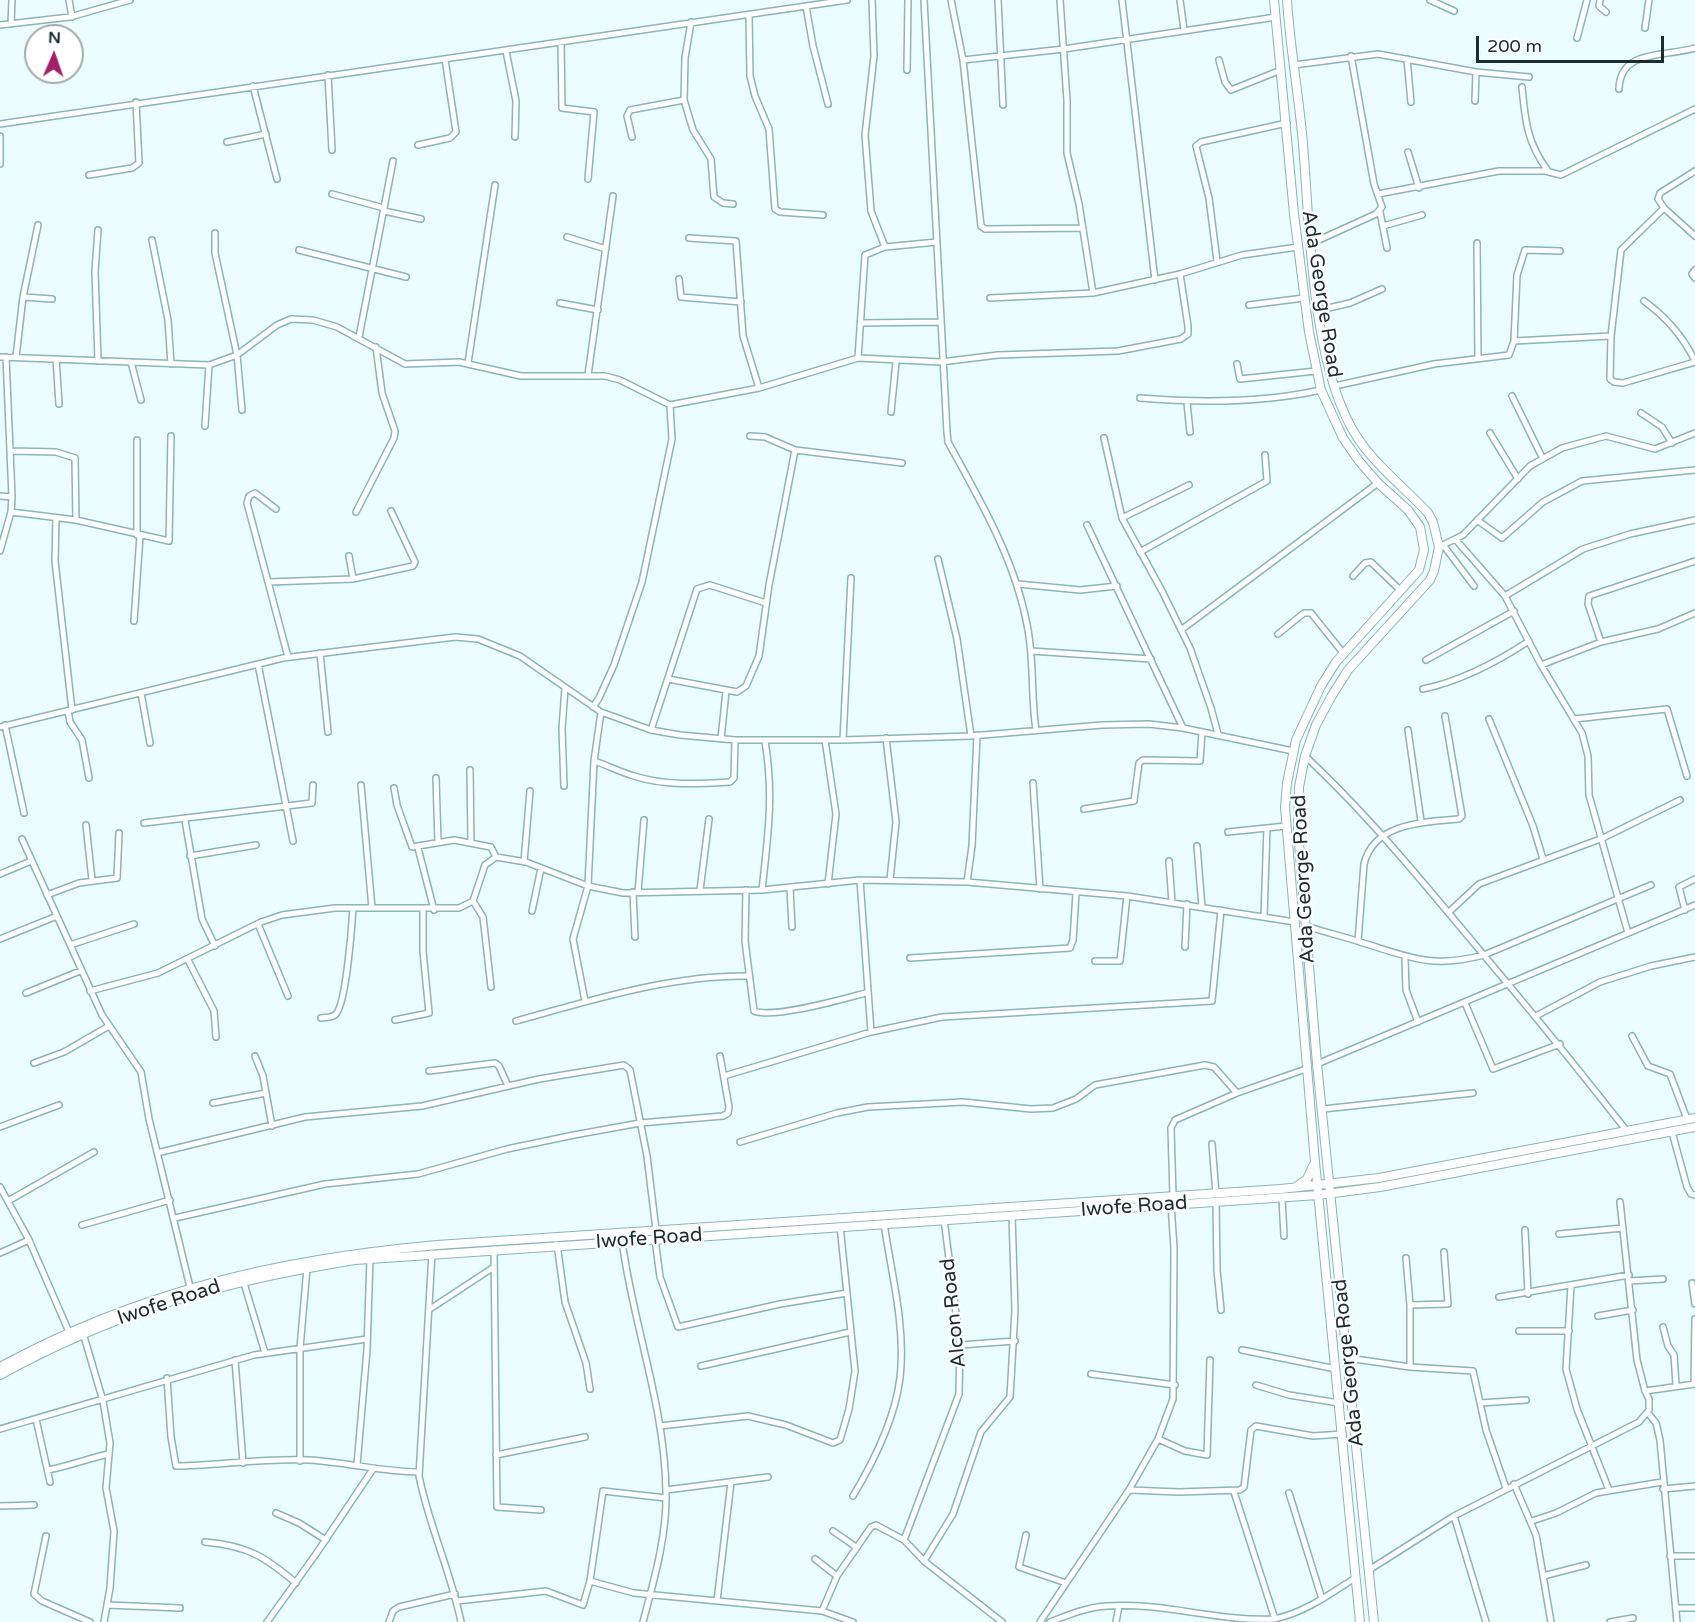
<!DOCTYPE html>
<html>
<head>
<meta charset="utf-8">
<style>
	body { margin:0 }
	#map { position:relative; width:1695px; height:1622px; overflow:hidden; background:#ebfdfe; font-family:"Varela Round",sans-serif }
	canvas { display:block }
	.north { position:absolute; left:24px; top:24px; width:60px; height:60px; box-sizing:border-box; background:#fff; border:2px solid #a4abab; border-radius:50%; rotate:2deg; font-size:16px; font-weight:700; line-height:24px; text-align:center; color:#1b2e2e }
	.north::after { content:''; display:block; margin:auto; width:21px; height:27px; background:#a51f6b; clip-path:polygon(50% 0,100% 100%,50% 72%,0 100%) }
	.scale { position:absolute; left:1476px; top:36px; width:188px; height:27px; box-sizing:border-box; border:3px solid #1b2e2e; border-top:0; padding-left:8px; font-size:18px; line-height:21px; white-space:nowrap; color:#1b2e2e; -webkit-text-stroke:4px #fff; paint-order:stroke }
</style>
</head>
<body>
<div id="map">
<canvas width="1695" height="1622"></canvas>
<div class="north">N</div>
<div class="scale">200 m</div>
</div>
<script>
const g = document.querySelector('canvas').getContext('2d');
g.lineJoin = 'round';
function strokePath(path, color, width, dash) { g.strokeStyle = color; g.lineWidth = width; g.lineCap = dash ? 'butt' : 'round'; g.setLineDash(dash || []); g.stroke(path); }
function write(font, color, halo, rows, align = 'center') {
  g.font = font + ' "Varela Round",sans-serif'; g.lineWidth = 5; g.setLineDash([]); g.textBaseline = 'middle'; g.strokeStyle = halo; g.fillStyle = color; for (const [text, x, y, turn = 0] of rows) {
    g.save(); g.translate(x, y); g.rotate((+turn || 0) * Math.PI / 180); g.textAlign = isNaN(turn) ? turn : align; if (halo) g.strokeText(text, 0, 0); g.fillText(text, 0, 0); g.restore();
  }
}
const street = new Path2D(`
	M 69,0 L 72,17
	M 872,0 L 874,56 L 865,135 L 871,211 L 885,247
	M 924,0 L 947,432 L 948,442 C 981,502 1016,561 1028,630 C 1034,663 1031,697 1036,730
	M 951,0 L 963,60 L 981,226 L 985,229 L 1082,228
	M 998,0 L 1003,105
	M 1060,0 L 1067,100 L 1067,153 L 1079,204 L 1093,293
	M 1122,0 L 1155,280
	M 1180,0 L 1184,30
	M 1430,0 L 1454,11
	M 1600,0 L 1599,6 L 1606,12
	M 806,6 L 813,46 L 828,104
	M 749,15 L 750,76 L 755,96 L 769,129 L 775,209 L 780,212 L 823,215
	M 691,22 L 685,58 L 684,100 L 693,130 L 711,159 L 714,197 L 723,203 L 733,204
	M 11,24 L 12,0
	M 0,25 L 70,17 L 130,0
	M 1645,28 L 1649,0
	M 1577,38 L 1587,0
	M 561,42 L 562,108 L 594,112 L 588,179
	M 506,51 L 516,101 L 515,137
	M 1407,59 L 1411,102
	M 963,60 L 1064,49 L 1276,17
	M 1219,60 L 1225,82 L 1231,90 L 1281,70
	M 1294,65 L 1378,54 L 1476,72 L 1529,77
	M 907,70 L 908,0
	M 328,75 L 332,150
	M 253,86 L 277,179
	M 1522,87 C 1525,120 1527,143 1548,171
	M 1619,89 C 1620,49 1664,57 1695,48
	M 1475,101 L 1476,72
	M 0,124 L 847,0
	M 0,136 L 0,164
	M 632,137 L 627,116 L 630,110 L 684,100
	M 227,142 L 266,134
	M 418,145 L 450,138 L 456,132 L 445,59
	M 1408,152 L 1419,188
	M 1695,171 L 1660,193 L 1658,199 L 1664,208 L 1695,236
	M 89,175 L 132,168 L 139,163 L 136,102
	M 332,194 L 384,208 L 359,337
	M 1378,194 L 1499,171 L 1545,171 L 1561,175 L 1695,109
	M 384,208 L 393,161
	M 1664,208 L 1621,250 L 1611,336 L 1610,379 L 1614,382 L 1623,383 L 1695,362
	M 384,211 L 421,219
	M 1380,212 L 1387,248
	M 1383,226 L 1422,215
	M 215,233 L 215,253 L 237,355 L 242,410
	M 567,237 L 606,249
	M 689,238 L 736,241 L 743,336 L 759,388
	M 152,240 L 168,320 L 171,364
	M 1477,243 L 1478,359
	M 1310,244 L 1376,214 L 1382,207 L 1374,184 L 1351,56
	M 299,250 L 406,277
	M 1217,261 L 1209,198 L 1196,146 L 1201,142 L 1287,123
	M 1695,270 L 1692,274 L 1695,278
	M 679,279 L 681,297 L 741,302
	M 23,297 L 52,299
	M 990,298 L 1093,293 L 1180,274 L 1242,255 L 1298,247
	M 1644,301 C 1666,317 1683,336 1695,361
	M 560,303 L 598,310
	M 1249,305 L 1304,298
	M 1320,310 L 1350,303 L 1382,289
	M 861,323 L 941,322
	M 1514,341 L 1611,336
	M 0,357 L 209,365 L 237,355 L 277,325 L 291,319 L 313,320 L 337,327 L 405,364 L 459,362 L 521,376 L 605,376 L 620,380 L 670,405 L 759,388 L 858,358 L 941,362 L 998,355 L 1118,351 L 1181,339 L 1188,334 L 1188,326 L 1180,274
	M 16,357 L 23,297 L 38,225
	M 858,358 L 865,255 L 885,247 L 937,242
	M 56,359 L 59,404
	M 98,361 L 95,271 L 98,230
	M 131,362 L 141,400
	M 468,363 L 495,185
	M 1237,364 L 1240,379 L 1316,371
	M 588,375 L 613,196
	M 1335,386 L 1434,364 L 1509,355 L 1514,341 L 1517,275 L 1525,250 L 1560,251
	M 1512,396 L 1542,457
	M 1140,398 C 1200,403 1262,403 1321,390
	M 1187,403 L 1190,432
	M 891,412 L 896,362
	M 1641,413 L 1662,427 L 1672,443
	M 205,426 L 209,365
	M 1490,433 L 1518,479
	M 750,436 L 765,437 L 795,450 L 902,463
	M 1104,438 L 1122,518 L 1162,591 L 1190,648 L 1211,708 L 1218,734
	M 137,440 L 137,535
	M 12,451 L 56,452 L 75,458 L 76,520
	M 0,496 L 12,497
	M 276,509 L 255,493 L 249,496 L 247,503 L 288,657
	M 11,512 L 76,520 L 169,541 L 171,436
	M 356,512 L 394,438 L 395,431 L 382,393 L 376,347
	M 56,518 L 55,561 L 72,710
	M 1122,518 L 1189,485
	M 1477,520 L 1502,538 L 1543,502 L 1582,481 L 1695,470
	M 1087,525 L 1183,728
	M 1456,540 L 1505,596 L 1541,665 L 1582,733 L 1588,756 L 1589,795 L 1628,933
	M 1444,546 L 1474,586
	M 1439,547 L 1463,535 L 1530,466 L 1562,448 L 1606,436 L 1655,449 L 1695,433
	M 0,551 L 11,512 L 12,497 L 6,357
	M 1140,552 L 1267,481 L 1265,455
	M 349,556 L 353,579
	M 938,559 L 957,639 L 971,736
	M 1353,576 L 1365,563 L 1371,562 L 1401,591
	M 269,582 L 353,579 L 413,566 L 415,562 L 391,511
	M 1018,584 L 1080,590 L 1117,586
	M 1505,596 L 1583,549 L 1630,534 L 1695,520
	M 134,621 L 140,536
	M 1181,630 L 1378,483
	M 1278,634 L 1304,613 L 1311,613 L 1344,654
	M 1601,642 L 1588,604 L 1589,596 L 1695,561
	M 1031,651 L 1151,659
	M 320,653 L 328,732
	M 1426,660 L 1514,611
	M 258,664 L 293,841
	M 1541,665 L 1601,642 L 1658,629 L 1695,613
	M 668,679 L 737,692 L 746,686 L 759,656 L 769,585 L 795,450
	M 1423,689 C 1462,681 1497,662 1529,641
	M 141,693 L 150,743
	M 593,707 L 599,698 L 614,665 L 642,582 L 672,439 L 670,405
	M 68,711 L 70,722 L 82,740 L 89,778
	M 1489,719 L 1533,826 L 1543,859
	M 1574,719 L 1667,709 L 1687,776
	M 5,725 L 24,813
	M 0,727 L 283,658 L 455,637 L 478,639 L 520,656 L 601,712 L 651,730 L 680,735 L 735,740 L 843,740 L 971,736 L 1102,725 L 1149,724 L 1183,728 L 1293,751
	M 651,730 L 697,589 L 710,585 L 766,603
	M 1408,730 L 1421,821
	M 886,738 L 896,822 L 890,880
	M 721,739 L 726,691
	M 825,740 L 836,814 L 828,884
	M 843,740 L 851,578
	M 1305,756 C 1379,825 1442,906 1508,984 C 1548,1032 1587,1080 1626,1130
	M 594,761 C 607,765 620,772 634,776 C 665,786 698,784 730,782 L 734,778 L 735,740
	M 470,770 L 471,842
	M 436,778 L 438,842
	M 1033,783 L 1040,889
	M 361,785 L 372,908
	M 564,786 L 562,729 L 565,688
	M 394,788 L 397,805 L 412,847 L 454,840 L 491,847 L 496,857
	M 1084,809 L 1134,801 L 1139,763 L 1143,760 L 1200,761 L 1202,732
	M 185,820 L 202,919 L 215,946
	M 144,823 L 312,803 L 313,785
	M 86,825 L 92,880
	M 1228,832 L 1286,826
	M 22,839 L 102,1015 L 141,1072 L 149,1119 L 190,1287
	M 1197,846 L 1202,907
	M 418,848 L 434,910
	M 190,856 L 256,845
	M 1169,861 L 1172,902
	M 524,862 L 530,791
	M 0,874 L 31,861
	M 860,880 L 871,1032
	M 967,882 L 972,846 L 977,735
	M 790,888 L 792,927
	M 700,890 L 709,819
	M 746,890 L 745,941 L 754,1011 C 774,1019 843,999 866,993
	M 762,890 C 768,835 774,796 765,741
	M 633,892 L 635,937
	M 638,892 L 644,820
	M 47,895 L 79,883 L 117,878 L 119,833
	M 473,901 L 483,917 L 491,987
	M 1685,910 L 1679,887 L 1695,879
	M 532,911 L 541,868
	M 1449,912 L 1479,884 L 1603,838 L 1680,800
	M 1264,916 L 1267,828
	M 258,924 L 288,996
	M 1306,926 C 1324,932 1342,936 1360,942 C 1410,957 1430,969 1484,955 L 1651,885
	M 0,939 L 57,916
	M 1358,941 L 1364,864 C 1374,822 1426,822 1459,819 L 1462,816 L 1445,716
	M 70,945 L 134,924
	M 1185,947 L 1187,904
	M 910,958 L 1070,948 L 1073,940 L 1076,893
	M 1405,958 L 1406,990 L 1418,1022
	M 188,960 L 214,1011 L 216,1037
	M 1095,961 L 1120,961 L 1127,896
	M 90,991 L 158,973 L 261,922 L 282,915 L 335,908 L 459,908 L 473,901 L 485,865 L 496,857 L 526,862 L 588,886 L 623,893 L 762,890 L 860,880 L 967,882 L 1127,896 L 1295,922
	M 26,993 L 80,971
	M 585,1001 L 573,939 L 588,886 L 594,761 L 601,712
	M 1465,1003 L 1493,1069 L 1560,1044
	M 1536,1016 L 1600,982 L 1651,966 L 1695,957
	M 321,1018 C 326,1017 331,1018 335,1015 C 346,1007 352,925 353,908
	M 395,1020 L 429,1013 L 423,951 L 423,909
	M 516,1021 C 592,1000 670,975 749,976
	M 1632,1036 L 1648,1066 L 1670,1074 L 1687,1119
	M 255,1056 L 263,1076 L 272,1126
	M 34,1063 L 64,1052 L 109,1026
	M 1317,1064 L 1695,905
	M 429,1071 L 495,1063 L 499,1066 L 508,1086
	M 724,1076 L 871,1032 L 942,1017 L 1212,1001 L 1221,910
	M 213,1103 L 266,1093
	M 1323,1109 L 1473,1093
	M 0,1127 L 59,1105
	M 1672,1132 L 1687,1187 L 1691,1194 L 1695,1195
	M 740,1142 L 837,1113 L 868,1107 L 963,1102 L 1031,1109 L 1053,1108 L 1076,1099 L 1095,1085 L 1205,1065 L 1214,1067 L 1237,1093
	M 1212,1144 L 1216,1194
	M 157,1153 L 305,1117 L 422,1106 L 539,1079 L 624,1065 L 630,1070 L 647,1156 L 656,1230
	M 0,1187 L 29,1240 L 69,1332
	M 1173,1197 L 1171,1128 L 1175,1120 L 1237,1093 L 1306,1069
	M 1282,1198 L 1284,1236
	M 8,1201 L 94,1152
	M 1216,1202 L 1217,1270 L 1221,1310
	M 1620,1202 L 1637,1360 L 1645,1391
	M 175,1218 L 325,1184 L 418,1174 L 507,1149 L 574,1135 L 640,1123 L 723,1116 L 728,1113 L 729,1107 L 720,1056
	M 82,1225 L 170,1200
	M 1525,1230 L 1528,1294
	M 1559,1234 L 1623,1228
	M 655,1239 L 660,1277 L 678,1327 L 780,1304 L 847,1293
	M 622,1241 C 633,1325 665,1406 666,1492 C 667,1536 654,1580 643,1622
	M 557,1244 L 565,1302 L 586,1363 L 590,1389
	M 494,1249 L 497,1507 L 541,1510
	M 0,1253 L 29,1240
	M 432,1253 L 419,1476 C 429,1526 451,1572 461,1622
	M 1406,1258 L 1410,1305 L 1410,1367
	M 243,1280 L 265,1353
	M 1629,1281 L 1663,1279
	M 1692,1283 L 1695,1304
	M 1571,1285 L 1566,1369 L 1577,1409 L 1609,1490
	M 1499,1297 L 1629,1275
	M 1410,1305 L 1448,1304 L 1444,1252
	M 430,1309 L 494,1267
	M 1598,1316 L 1633,1310
	M 1663,1327 L 1668,1346 L 1674,1355 L 1676,1385
	M 1519,1331 L 1569,1331
	M 83,1333 L 103,1401 L 110,1443 L 106,1488 L 114,1531 L 110,1588 L 104,1622
	M 960,1345 L 1015,1341
	M 1242,1350 L 1336,1369
	M 1348,1358 L 1410,1367 L 1473,1371 L 1486,1430 L 1506,1488
	M 235,1360 L 243,1463
	M 701,1366 L 850,1332
	M 1091,1374 L 1175,1385
	M 167,1378 L 171,1437 L 176,1466 C 220,1465 265,1458 309,1460 C 346,1462 382,1472 419,1472
	M 1694,1384 L 1695,1319
	M 1256,1385 L 1289,1395 L 1339,1403
	M 1480,1403 L 1526,1400
	M 1648,1413 L 1656,1423 L 1660,1440 L 1677,1622
	M 36,1419 L 50,1482
	M 660,1426 L 748,1416 L 786,1425 L 833,1443 L 840,1440 L 849,1409 L 855,1371 L 840,1226
	M 0,1429 L 254,1355 L 367,1339
	M 1158,1439 L 1185,1451 L 1207,1455 L 1210,1360
	M 496,1455 L 585,1437
	M 300,1461 L 300,1348 L 307,1268
	M 357,1465 L 367,1350 L 370,1258
	M 48,1470 C 70,1466 86,1459 109,1454
	M 1514,1484 L 1536,1535 L 1551,1622
	M 1663,1489 L 1695,1486
	M 666,1490 L 768,1477
	M 1129,1490 L 1179,1492 L 1240,1490 L 1244,1487 L 1251,1430 L 1256,1426 L 1313,1436 L 1343,1434
	M 1234,1492 L 1275,1619
	M 1289,1493 L 1322,1599
	M 853,1496 C 874,1461 895,1419 900,1378 C 906,1326 891,1273 884,1223
	M 0,1506 L 34,1505
	M 276,1513 L 299,1523 L 326,1540
	M 1454,1516 L 1486,1622
	M 1532,1521 L 1556,1513 L 1596,1493 L 1662,1482
	M 833,1531 L 856,1547
	M 1026,1535 L 1019,1567 L 1066,1583
	M 46,1536 L 34,1594 L 42,1601 L 90,1622
	M 904,1540 L 959,1394 L 960,1345 L 944,1219
	M 205,1542 C 248,1546 264,1556 296,1583
	M 1670,1556 L 1695,1556
	M 815,1559 L 837,1576
	M 924,1561 L 953,1514 L 981,1432 L 1010,1397 L 1015,1310 L 1012,1215
	M 1369,1570 L 1454,1516 L 1639,1422 L 1649,1410 L 1649,1399 L 1645,1391 L 1695,1384
	M 1543,1576 L 1586,1565
	M 590,1581 L 634,1593 L 822,1611 L 853,1622
	M 457,1601 L 546,1591 L 583,1605 L 590,1581 L 603,1491 L 666,1498
	M 717,1601 L 731,1482
	M 107,1605 L 180,1608
	M 1676,1608 L 1695,1608
	M 822,1611 L 837,1576 L 871,1527 L 876,1525 L 904,1540 L 924,1561 L 1002,1622
	M 267,1622 L 316,1554 L 373,1469
	M 389,1622 L 393,1611 L 399,1607 L 455,1594
	M 1040,1622 L 1129,1490 L 1158,1439 L 1173,1399 L 1174,1248 L 1171,1205
	M 1050,1622 C 1068,1615 1087,1607 1107,1606 C 1163,1602 1218,1622 1274,1619 C 1304,1613 1330,1594 1355,1578
	M 1116,1622 L 1119,1606
	M 1610,1622 L 1633,1618`);
const secondary = new Path2D(`
	M 1274,0 L 1294,214 L 1309,332 L 1321,390 L 1343,438 L 1359,461 L 1378,483 L 1408,510 L 1420,527 L 1424,550 L 1419,570 L 1336,662 L 1321,686 L 1296,740 L 1287,783 L 1285,807 L 1315,1162 L 1360,1622
	M 1287,0 C 1290,48 1299,96 1303,144 C 1310,228 1311,366 1357,437 C 1376,466 1405,488 1428,513 L 1433,522 L 1439,547 L 1434,571 L 1430,580 L 1348,670 L 1331,697 L 1316,725 L 1305,756 L 1299,787 L 1298,831 L 1317,1064 L 1374,1622
	M 1297,1186 L 1307,1179 L 1313,1166
	M 0,1367 C 139,1291 280,1259 437,1245 L 1281,1189 L 1379,1178 L 1695,1118
	M 0,1375 C 118,1310 224,1281 355,1260 L 1318,1195 L 1380,1187 L 1695,1127`);
strokePath(street, '#89b6b8', 8);
strokePath(secondary, '#89b6b8', 10);
strokePath(street, '#fff', 5);
strokePath(secondary, '#fff', 8);
write('20px', '#1b2e2e', '#fff', [
	["Ada George Road",1321,294,81],
	["Ada George Road",1304,879,-93],
	["Iwofe Road",1134,1207,-4],
	["Iwofe Road",649,1239,-4],
	["Iwofe Road",169,1303,-18],
	["Alcon Road",954,1313,-96],
	["Ada George Road",1349,1363,-96]
]);
</script>
</body>
</html>
